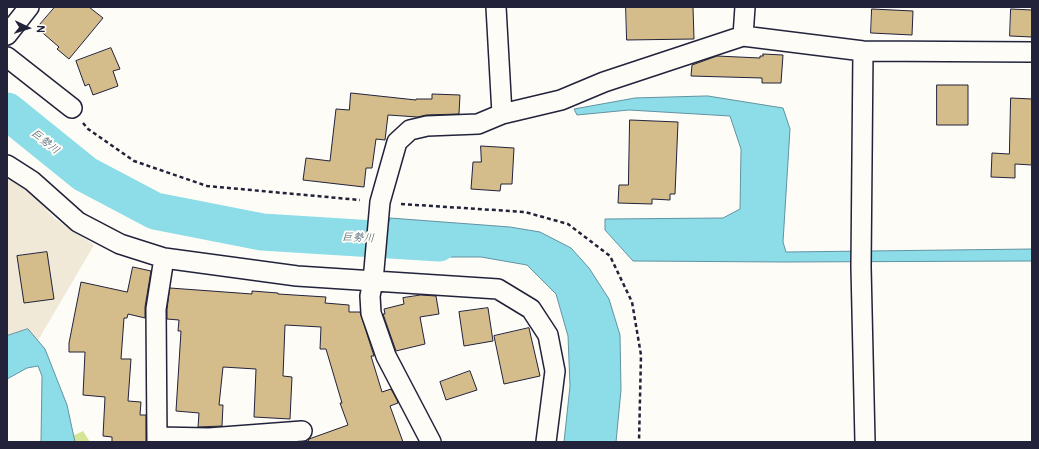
<!DOCTYPE html>
<html>
<head>
<meta charset="utf-8">
<style>
	body { margin:0 }
	#map { position:relative; width:1039px; height:449px; overflow:hidden; background:#fdfcf7; font-family:Pangolin,sans-serif }
	canvas { display:block }
	.frame { position:absolute; inset:0; border:8px solid #22223b; pointer-events:none }
	.north { position:absolute; left:8px; top:8px; width:40px; height:40px; -webkit-text-stroke:3px #fdfcf7; paint-order:stroke; rotate:94deg; font-size:11px; font-weight:700; line-height:16px; text-align:center; color:#22223b }
	.north::after { content:''; display:block; margin:auto; width:14px; height:18px; background:#22223b; clip-path:polygon(50% 0,100% 100%,50% 72%,0 100%) }
</style>
</head>
<body>
<div id="map">
<canvas width="1039" height="449"></canvas>
<div class="frame"></div>
<div class="north">N</div>
</div>
<script>
const g = document.querySelector('canvas').getContext('2d');
g.lineJoin = 'round';
function fill(path, color) { g.fillStyle = color; g.fill(path, 'evenodd'); }
function strokePath(path, color, width, dash) { g.strokeStyle = color; g.lineWidth = width; g.lineCap = dash ? 'butt' : 'round'; g.setLineDash(dash || []); g.stroke(path); }
function write(font, color, halo, rows, align = 'center') {
  g.font = font + ' Pangolin,"Klee One",sans-serif'; g.lineWidth = 4; g.setLineDash([]); g.textBaseline = 'middle'; g.strokeStyle = halo; g.fillStyle = color; for (const [text, x, y, turn = 0] of rows) {
    g.save(); g.translate(x, y); g.rotate((+turn || 0) * Math.PI / 180); g.textAlign = isNaN(turn) ? turn : align; if (halo) g.strokeText(text, 0, 0); g.fillText(text, 0, 0); g.restore();
  }
}
fill(new Path2D(`
	M 7,174 L 26,187 L 54,218 L 94,245 L 30,354 L 7,363 Z`), '#f1e9d7');
fill(new Path2D(`
	M 83,431 L 90,442 L 60,442 Z`), '#d4e598');
const water = new Path2D(`
	M 708,96 L 783,108 L 790,129 L 783,242 L 786,252 L 1032,249 L 1032,261 L 783,262 L 633,261 L 605,230 L 605,219 L 723,218 L 740,209 L 741,149 L 730,116 L 629,110 L 577,115 L 574,109 L 635,98 Z
	M 390,218 L 510,227 L 540,232 L 571,248 L 589,268 L 609,299 L 620,335 L 621,390 L 616,442 L 564,442 L 570,386 L 568,336 L 556,294 L 527,265 L 481,257 L 388,257 Z
	M 28,329 L 45,349 L 67,405 L 75,442 L 41,442 L 42,376 L 38,366 L 27,368 L 7,379 L 7,336 Z`);
fill(water, '#8cdde7');
strokePath(water, '#6292a2', 1);
strokePath(new Path2D(`
	M 7,111 L 85,174 L 155,211 L 262,232 L 439,243`), '#8cdde7', 37);
const building = new Path2D(`
	M 55,7 L 89,7 L 103,18 L 69,59 L 57,49 L 59,47 L 37,28 Z
	M 626,7 L 693,7 L 694,39 L 627,40 Z
	M 872,9 L 913,11 L 912,35 L 871,33 Z
	M 1011,9 L 1032,10 L 1032,37 L 1010,36 Z
	M 111,48 L 120,69 L 113,71 L 118,86 L 93,95 L 89,84 L 85,86 L 76,61 Z
	M 763,54 L 783,55 L 781,83 L 762,83 L 762,78 L 691,76 L 692,65 L 717,56 L 760,58 L 760,56 L 763,56 Z
	M 937,85 L 968,85 L 968,125 L 937,125 Z
	M 351,93 L 416,100 L 416,99 L 432,99 L 432,94 L 460,95 L 459,114 L 426,115 L 418,117 L 388,115 L 385,140 L 376,139 L 372,168 L 366,168 L 364,187 L 303,180 L 306,158 L 330,161 L 336,109 L 349,110 Z
	M 1011,98 L 1032,99 L 1032,165 L 1015,164 L 1015,178 L 991,177 L 992,153 L 1009,154 Z
	M 630,120 L 678,122 L 675,194 L 670,194 L 670,200 L 652,199 L 652,204 L 618,203 L 619,185 L 628,185 Z
	M 481,146 L 514,148 L 512,184 L 501,184 L 500,191 L 471,189 L 473,162 L 481,162 Z
	M 47,252 L 54,299 L 24,303 L 17,256 Z
	M 133,267 L 151,271 L 145,307 L 145,318 L 128,314 L 127,318 L 124,318 L 121,359 L 131,359 L 128,401 L 141,402 L 140,415 L 146,415 L 146,442 L 112,442 L 112,437 L 103,436 L 105,397 L 83,395 L 85,352 L 69,352 L 69,343 L 81,282 L 127,292 Z
	M 170,288 L 252,294 L 252,291 L 278,293 L 278,294 L 326,297 L 325,303 L 349,305 L 349,312 L 360,312 L 374,356 L 371,356 L 382,392 L 391,389 L 397,400 L 398,403 L 390,406 L 403,442 L 308,442 L 309,439 L 348,425 L 340,403 L 342,403 L 326,349 L 320,349 L 321,327 L 285,325 L 283,376 L 292,377 L 290,419 L 254,417 L 256,369 L 223,367 L 219,405 L 223,405 L 222,426 L 198,427 L 199,413 L 176,411 L 181,331 L 178,331 L 179,320 L 167,319 L 167,310 Z
	M 421,295 L 436,296 L 439,314 L 420,317 L 425,344 L 396,351 L 383,314 L 385,314 L 384,309 L 404,304 L 403,298 Z
	M 488,308 L 493,341 L 464,346 L 459,312 Z
	M 529,328 L 540,376 L 504,384 L 494,336 Z
	M 470,371 L 477,390 L 446,400 L 440,382 Z`);
fill(building, '#d5bc8b');
strokePath(building, '#22223b', 1);
const minor = new Path2D(`
	M 496,7 L 502,114
	M 7,35 L 29,7
	M 743,36 L 745,7
	M 863,51 L 861,267 L 865,442
	M 7,57 L 72,108
	M 7,165 L 32,181 L 78,222 L 120,244 L 164,258 L 297,276 L 498,289 L 531,309 L 548,335 L 555,371 L 546,442
	M 157,437 L 209,438 L 302,431
	M 157,442 L 156,309 L 164,258
	M 431,442 L 386,356 L 371,313 L 370,296 L 373,281 L 380,202 L 397,142 L 410,130 L 427,126 L 478,124 L 502,114 L 561,100 L 604,82 L 743,36 L 863,51 L 1032,52`);
strokePath(minor, '#22223b', 22);
strokePath(new Path2D(`
	M 83,123 L 88,129 L 134,161 L 207,186 L 360,200
	M 401,204 L 525,212 L 568,224 L 610,256 L 632,302 L 641,355 L 639,442`), '#22223b', 2.5, [4, 3]);
strokePath(minor, '#fdfcf7', 19);
write('italic 11px', '#425a6f', '#fdfcf7', [
	["巨勢川",45,142,39],
	["巨勢川",358,238,3]
]);
</script>
</body>
</html>
